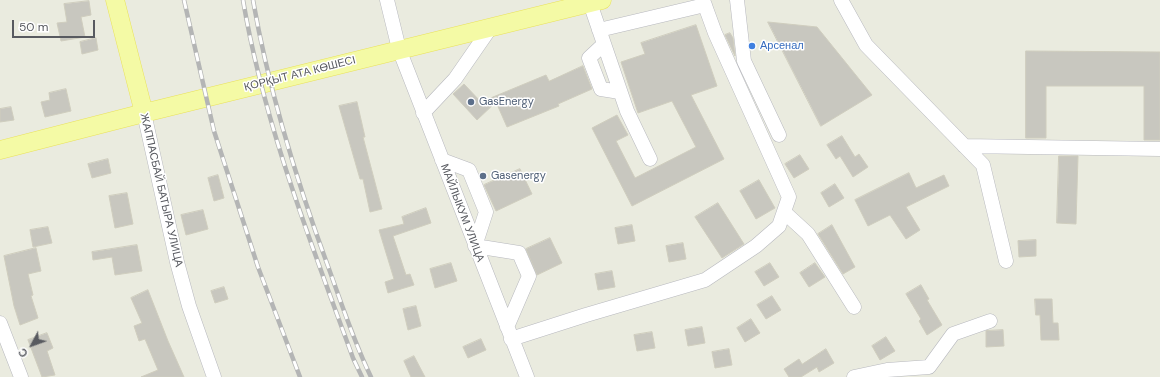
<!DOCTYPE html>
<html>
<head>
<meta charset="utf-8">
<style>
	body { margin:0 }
	#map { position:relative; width:1160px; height:377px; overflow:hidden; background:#eaebdf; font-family:"DM Sans",sans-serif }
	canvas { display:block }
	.north { position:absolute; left:12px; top:325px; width:40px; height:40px; -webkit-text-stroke:3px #fff; paint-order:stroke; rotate:229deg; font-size:11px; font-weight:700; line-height:16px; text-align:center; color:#585a60 }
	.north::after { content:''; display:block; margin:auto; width:14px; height:18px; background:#585a60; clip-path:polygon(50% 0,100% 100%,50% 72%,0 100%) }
	.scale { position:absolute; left:12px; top:20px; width:83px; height:18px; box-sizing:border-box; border:2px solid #585a60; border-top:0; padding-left:5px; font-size:12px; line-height:14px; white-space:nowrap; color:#585a60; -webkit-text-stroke:3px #fff; paint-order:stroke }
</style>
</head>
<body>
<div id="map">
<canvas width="1160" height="377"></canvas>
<div class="north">С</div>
<div class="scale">50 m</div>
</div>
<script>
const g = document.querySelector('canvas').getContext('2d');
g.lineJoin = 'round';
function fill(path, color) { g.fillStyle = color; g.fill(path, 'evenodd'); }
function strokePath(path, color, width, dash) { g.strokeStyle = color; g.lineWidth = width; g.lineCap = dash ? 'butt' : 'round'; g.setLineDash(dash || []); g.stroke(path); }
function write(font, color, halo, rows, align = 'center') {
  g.font = font + ' "DM Sans",sans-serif'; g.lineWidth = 3; g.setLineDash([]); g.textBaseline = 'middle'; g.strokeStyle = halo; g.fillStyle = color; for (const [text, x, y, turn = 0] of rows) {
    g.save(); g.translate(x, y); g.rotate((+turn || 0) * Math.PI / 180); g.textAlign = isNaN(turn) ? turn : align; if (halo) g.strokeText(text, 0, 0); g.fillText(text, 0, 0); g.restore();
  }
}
const building = new Path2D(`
	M 89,1 L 91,15 L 81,17 L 85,37 L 61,41 L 57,23 L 67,22 L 64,4 Z
	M 768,22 L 817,27 L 872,95 L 821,126 Z
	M 696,25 L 717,86 L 691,95 L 724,159 L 632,206 L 592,128 L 617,115 L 628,135 L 616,141 L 635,178 L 696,147 L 672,101 L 638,113 L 621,62 L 645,54 L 641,43 Z
	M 730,33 L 733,38 L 735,56 L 725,35 Z
	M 96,38 L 98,50 L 82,54 L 80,42 Z
	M 1026,51 L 1160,52 L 1160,140 L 1144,140 L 1144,86 L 1046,86 L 1046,138 L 1026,138 Z
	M 583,66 L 592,89 L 558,104 L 559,106 L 507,127 L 496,102 L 477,120 L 453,94 L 464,84 L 481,102 L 546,75 L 549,81 Z
	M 66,89 L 71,111 L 45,117 L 41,102 L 50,100 L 49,93 Z
	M 357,102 L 365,137 L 363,137 L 382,209 L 370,212 L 363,179 L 360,179 L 339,106 Z
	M 11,107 L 14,120 L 0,122 L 0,109 Z
	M 842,136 L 855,157 L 859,154 L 868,167 L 853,177 L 840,156 L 836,159 L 827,145 Z
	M 800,155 L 809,169 L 794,178 L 785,164 Z
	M 1059,156 L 1078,156 L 1076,224 L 1057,223 Z
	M 108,159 L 111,173 L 92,178 L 88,164 Z
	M 520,169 L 532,194 L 496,211 L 484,185 Z
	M 909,173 L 916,188 L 944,175 L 949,186 L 906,207 L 920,230 L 906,239 L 890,215 L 868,226 L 855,200 Z
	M 218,175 L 224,198 L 214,201 L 208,178 Z
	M 759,180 L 775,208 L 756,219 L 740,191 Z
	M 835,184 L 844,198 L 829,207 L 821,193 Z
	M 127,193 L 133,224 L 115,228 L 109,196 Z
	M 718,203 L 744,244 L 722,258 L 695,217 Z
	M 426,208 L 431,223 L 393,236 L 406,275 L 410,274 L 414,285 L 388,293 L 385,282 L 394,279 L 379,230 L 404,224 L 402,217 Z
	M 203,210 L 208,229 L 186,235 L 181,215 Z
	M 632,225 L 635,241 L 618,244 L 615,228 Z
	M 832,225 L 855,267 L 843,274 L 818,234 Z
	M 48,227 L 52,243 L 33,247 L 30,230 Z
	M 550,238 L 562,263 L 537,275 L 526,249 Z
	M 1036,240 L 1036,256 L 1019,257 L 1018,241 Z
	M 683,243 L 686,259 L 669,262 L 666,246 Z
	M 137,245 L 142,271 L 115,275 L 112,257 L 93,260 L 92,252 Z
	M 36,248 L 41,271 L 28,274 L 33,295 L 31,296 L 38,318 L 20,325 L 14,306 L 4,256 Z
	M 451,263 L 457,281 L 435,288 L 430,269 Z
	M 770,263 L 779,277 L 764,286 L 755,272 Z
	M 815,263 L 825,277 L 809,287 L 800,273 Z
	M 612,271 L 615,287 L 598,290 L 595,274 Z
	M 921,285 L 929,299 L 927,300 L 942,325 L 927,335 L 919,321 L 921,319 L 906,294 Z
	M 224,287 L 228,299 L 215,303 L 211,291 Z
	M 148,290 L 168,341 L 184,377 L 141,377 L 158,370 L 145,339 L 139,341 L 134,326 L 142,323 L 131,298 Z
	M 772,296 L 781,310 L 766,319 L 757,305 Z
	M 1035,299 L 1052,299 L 1053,323 L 1058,323 L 1059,340 L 1041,340 L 1040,315 L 1036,315 Z
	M 416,306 L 421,326 L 408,330 L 403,309 Z
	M 751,319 L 760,333 L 745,342 L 737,328 Z
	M 702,327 L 705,343 L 688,346 L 685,330 Z
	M 1003,330 L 1004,346 L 986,347 L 986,331 Z
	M 652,332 L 655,348 L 637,351 L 634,335 Z
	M 47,333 L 53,348 L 47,351 L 55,375 L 42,377 L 28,340 Z
	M 886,337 L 895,351 L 880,360 L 872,346 Z
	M 481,339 L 486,350 L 468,358 L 463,347 Z
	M 729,349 L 732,365 L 715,368 L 712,352 Z
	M 826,349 L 834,363 L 819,372 L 817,367 L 801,377 L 789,377 L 784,369 L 799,359 L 802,364 Z
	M 414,356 L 425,377 L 411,377 L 404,361 Z`);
fill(building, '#c8c7bf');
strokePath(building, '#cfcdbe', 1);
const minor = new Path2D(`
	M 387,0 L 399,49 L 527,377
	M 737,0 L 744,61 L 779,135
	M 841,0 L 866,45 L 983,165 L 1006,261
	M 590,3 L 627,111 L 650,159
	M 599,30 L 705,5
	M 604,44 L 589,58 L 601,89 L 620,92
	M 144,113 L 177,262 L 189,306 L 214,377
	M 423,113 L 455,79 L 491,27
	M 964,146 L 1160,149
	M 442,160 L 469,170 L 486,212 L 475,246 L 519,253 L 529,276 L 507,327
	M 784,212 L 808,234 L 854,307
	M 0,323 L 21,377
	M 511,339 L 586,315 L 705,280 L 756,246 L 779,226 L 789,197 L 715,33 L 703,0
	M 854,377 L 887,370 L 929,367 L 953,334 L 990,321`);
const major = new Path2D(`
	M 115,0 L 144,113
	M 0,150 L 144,113 L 602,0`);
strokePath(minor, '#b7b8be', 15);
strokePath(major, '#e9e15a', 19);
strokePath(minor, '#fff', 14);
strokePath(major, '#f4faa5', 18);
const rail = new Path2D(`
	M 184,0 L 214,131 L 258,267 L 300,377
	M 243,0 C 264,124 310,240 353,358 L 362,377
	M 253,0 C 269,92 297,182 329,269 C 342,305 354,342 371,377`);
strokePath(rail, '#b4b5b5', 4.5);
strokePath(rail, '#fff', 3, [9]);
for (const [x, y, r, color] of [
	[752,46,4,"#3f7fe0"],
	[471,102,4,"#5c6f8a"],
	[483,176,4,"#5c6f8a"]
]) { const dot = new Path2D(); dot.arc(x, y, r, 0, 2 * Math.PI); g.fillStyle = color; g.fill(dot); strokePath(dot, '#fff', 1.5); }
write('11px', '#366cbe', '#fff', [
	["Арсенал",760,46]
], 'left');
write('11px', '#585a60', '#fff', [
	["ҚОРҚЫТ АТА КӨШЕСІ",300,74,-14],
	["ЖАППАСБАЙ БАТЫРА УЛИЦА",161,190,77],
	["МАЙЛЫКУМ УЛИЦА",462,213,69]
]);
write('11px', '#4e5e75', '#fff', [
	["GasEnergy",479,102],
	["Gasenergy",491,176]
], 'left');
</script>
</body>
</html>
